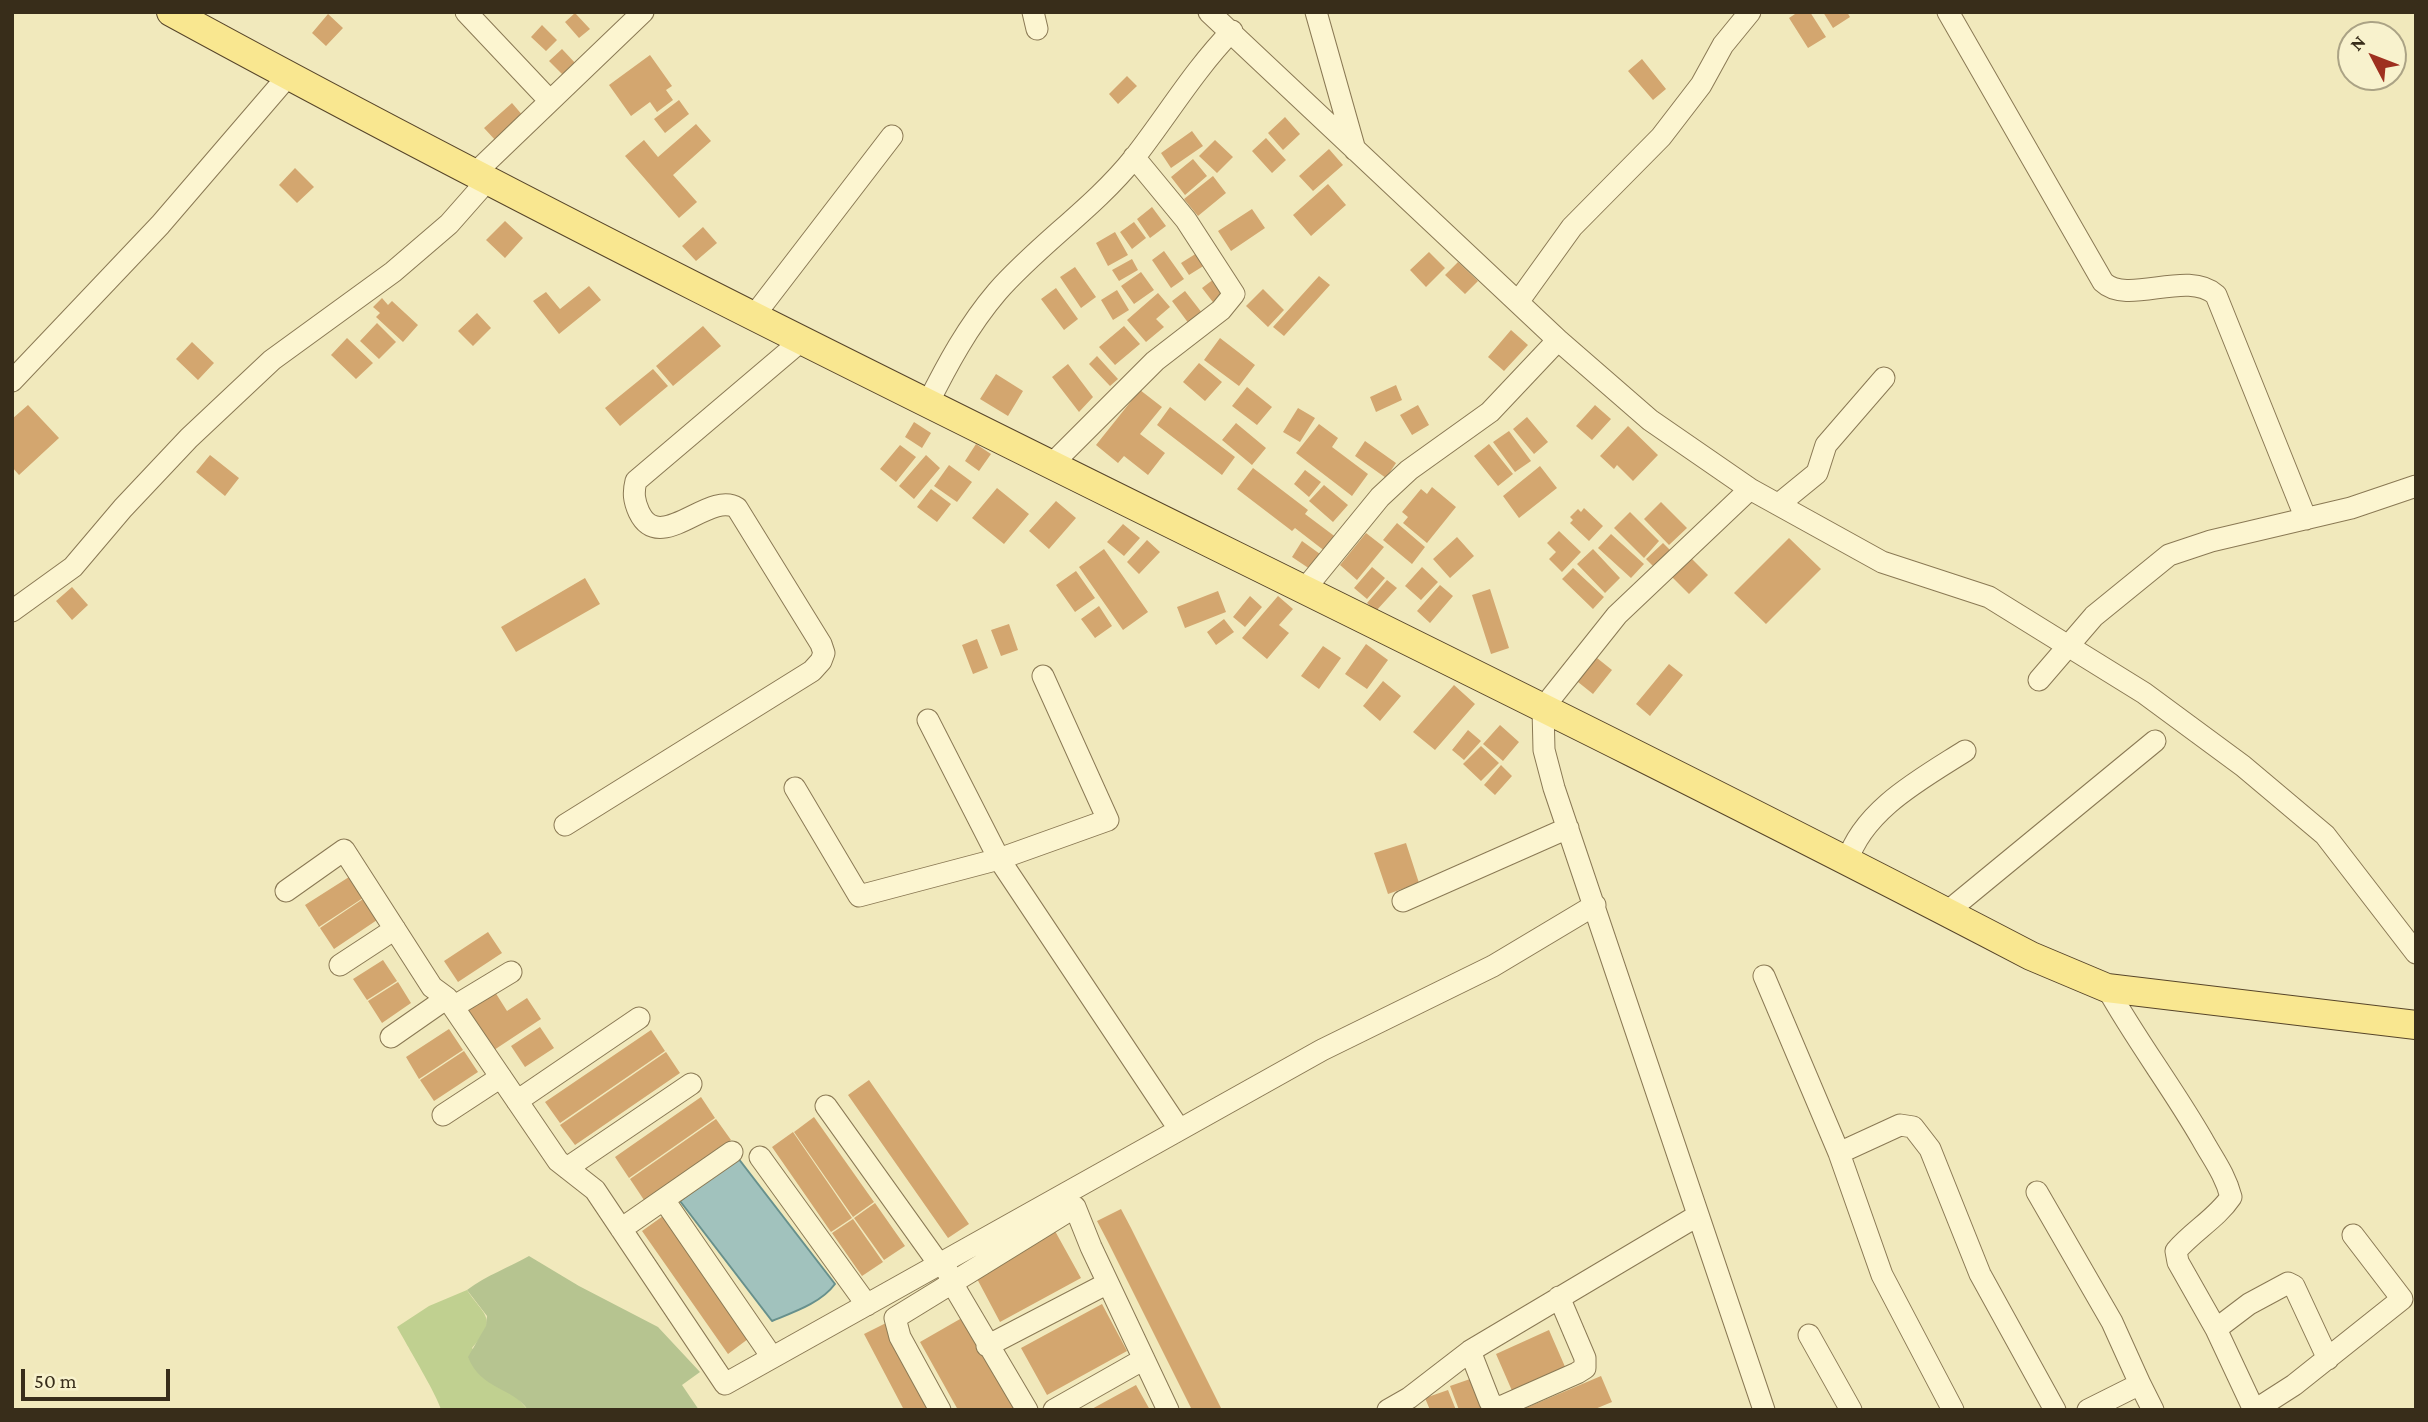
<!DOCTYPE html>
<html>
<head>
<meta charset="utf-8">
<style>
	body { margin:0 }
	#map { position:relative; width:2428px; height:1422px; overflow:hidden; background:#f1e9bc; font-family:"Crimson Pro",serif }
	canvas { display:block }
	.frame { position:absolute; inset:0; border:14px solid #382d1a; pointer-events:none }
	.north { position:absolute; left:2337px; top:21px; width:70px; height:70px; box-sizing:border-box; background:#f8f2cd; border:2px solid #aba385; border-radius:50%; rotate:312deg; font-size:19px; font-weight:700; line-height:28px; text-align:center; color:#382d1a }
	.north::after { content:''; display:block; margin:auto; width:24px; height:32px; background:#9e301f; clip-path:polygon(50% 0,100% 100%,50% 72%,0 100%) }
	.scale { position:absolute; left:21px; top:1369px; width:149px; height:32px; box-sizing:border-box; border:4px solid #382d1a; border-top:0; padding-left:9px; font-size:21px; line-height:24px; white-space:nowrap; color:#382d1a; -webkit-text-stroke:5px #f8f2cd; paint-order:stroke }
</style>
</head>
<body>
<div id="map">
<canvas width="2428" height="1422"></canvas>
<div class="frame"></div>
<div class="north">N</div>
<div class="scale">50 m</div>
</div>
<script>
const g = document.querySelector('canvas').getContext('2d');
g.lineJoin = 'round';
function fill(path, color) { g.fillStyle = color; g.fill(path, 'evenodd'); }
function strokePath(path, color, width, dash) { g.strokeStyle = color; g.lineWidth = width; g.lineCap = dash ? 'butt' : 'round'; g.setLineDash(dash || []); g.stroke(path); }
fill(new Path2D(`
	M 467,1290 C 483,1315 500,1318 472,1348 L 528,1410 L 441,1410 C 440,1400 405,1342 397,1327 L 429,1306 Z`), '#c0d090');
fill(new Path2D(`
	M 529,1256 L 579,1286 L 658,1327 L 700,1372 L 682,1385 L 699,1410 L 528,1410 C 511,1386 481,1390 468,1357 L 486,1326 L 487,1316 L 467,1290 C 487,1275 508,1268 529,1256 Z`), '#b6c490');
const water = new Path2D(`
	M 738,1158 L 835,1284 C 821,1303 794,1312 772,1321 L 680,1201 Z`);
fill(water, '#a1c2bd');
strokePath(water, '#67908c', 2);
fill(new Path2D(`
	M 1798,12 L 1810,12 L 1826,37 L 1808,48 L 1789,18 Z
	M 1823,12 L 1847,12 L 1850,17 L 1833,28 Z
	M 575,13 L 590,29 L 579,38 L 565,22 Z
	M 328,14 L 343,28 L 326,46 L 312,33 Z
	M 542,25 L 557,40 L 546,51 L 531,37 Z
	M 562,49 L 577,65 L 565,77 L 549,61 Z
	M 650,55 L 672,86 L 666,90 L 673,100 L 657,112 L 650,102 L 631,116 L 609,85 Z
	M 1642,59 L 1666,89 L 1653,100 L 1628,71 Z
	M 1127,76 L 1137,86 L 1118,104 L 1109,94 Z
	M 679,100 L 689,114 L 665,133 L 654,119 Z
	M 512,103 L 524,117 L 497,142 L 484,128 Z
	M 1285,117 L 1300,134 L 1283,150 L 1268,133 Z
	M 696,124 L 711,141 L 673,175 L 697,202 L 679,218 L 625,156 L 644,140 L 658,157 Z
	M 1192,131 L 1203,146 L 1171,168 L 1161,153 Z
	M 1266,138 L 1286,160 L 1272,173 L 1252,151 Z
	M 1215,140 L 1233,157 L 1217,173 L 1199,156 Z
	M 1329,149 L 1343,165 L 1313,191 L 1299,176 Z
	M 1193,159 L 1207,176 L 1185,195 L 1171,177 Z
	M 295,168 L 314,187 L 297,203 L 279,185 Z
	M 1213,176 L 1226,193 L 1198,216 L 1184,199 Z
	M 1328,184 L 1346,205 L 1311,236 L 1293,215 Z
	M 1152,207 L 1166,226 L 1150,238 L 1137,219 Z
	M 1252,209 L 1265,228 L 1231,251 L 1218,231 Z
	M 505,221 L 523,238 L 505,258 L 486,240 Z
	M 1134,222 L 1146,238 L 1132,249 L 1120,232 Z
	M 703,227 L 717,243 L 696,261 L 682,246 Z
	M 1115,232 L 1128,255 L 1108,266 L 1096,243 Z
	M 1164,251 L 1184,279 L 1171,288 L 1152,260 Z
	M 1429,252 L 1445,268 L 1426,287 L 1410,270 Z
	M 1197,253 L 1205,265 L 1189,275 L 1181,263 Z
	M 1132,259 L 1138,270 L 1119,281 L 1112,270 Z
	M 1458,262 L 1478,281 L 1465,294 L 1445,275 Z
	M 1075,267 L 1096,297 L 1081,308 L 1060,277 Z
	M 1141,272 L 1154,290 L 1134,304 L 1121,286 Z
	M 1218,276 L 1232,294 L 1216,306 L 1202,288 Z
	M 1319,276 L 1330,285 L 1284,336 L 1273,327 Z
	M 589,286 L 601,300 L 559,334 L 533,301 L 546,292 L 560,309 Z
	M 1056,288 L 1078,319 L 1064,330 L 1041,299 Z
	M 1263,289 L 1284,310 L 1268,327 L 1246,306 Z
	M 1117,290 L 1129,310 L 1113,320 L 1101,300 Z
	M 1185,291 L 1206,318 L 1192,328 L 1172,301 Z
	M 1158,293 L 1170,307 L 1156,319 L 1164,327 L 1146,342 L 1127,320 Z
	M 382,298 L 388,305 L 392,301 L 418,325 L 403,342 L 376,317 L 380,313 L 373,307 Z
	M 477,313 L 491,328 L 473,346 L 458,331 Z
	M 377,323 L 396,342 L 379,359 L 360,341 Z
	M 703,326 L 721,346 L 673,386 L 656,366 Z
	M 1124,326 L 1140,344 L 1115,365 L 1099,347 Z
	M 1511,330 L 1528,345 L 1504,371 L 1488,357 Z
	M 347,338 L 373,363 L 356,379 L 331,355 Z
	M 1220,338 L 1255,365 L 1239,386 L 1204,360 Z
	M 192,342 L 214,363 L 198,380 L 176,359 Z
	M 1097,356 L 1118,379 L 1110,386 L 1089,364 Z
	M 1199,363 L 1222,382 L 1205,401 L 1183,382 Z
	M 1068,364 L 1093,397 L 1079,412 L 1052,377 Z
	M 653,369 L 668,386 L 620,426 L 605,408 Z
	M 996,374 L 1023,391 L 1008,416 L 980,399 Z
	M 1396,385 L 1402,400 L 1376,412 L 1370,397 Z
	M 1247,387 L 1272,407 L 1257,425 L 1232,406 Z
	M 1140,390 L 1162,407 L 1140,434 L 1165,453 L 1148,475 L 1124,456 L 1118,463 L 1096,445 Z
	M 28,405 L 59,438 L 19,475 L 12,467 L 12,419 Z
	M 1418,405 L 1429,425 L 1412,435 L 1400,415 Z
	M 1595,405 L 1611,419 L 1592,440 L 1576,426 Z
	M 1170,407 L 1235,457 L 1222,475 L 1157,425 Z
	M 1298,408 L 1315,418 L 1300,442 L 1283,432 Z
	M 1527,417 L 1548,442 L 1534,454 L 1513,429 Z
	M 914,422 L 931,433 L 922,448 L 905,437 Z
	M 1236,423 L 1266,448 L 1252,465 L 1222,440 Z
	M 1319,424 L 1338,438 L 1332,447 L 1368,474 L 1352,496 L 1296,453 Z
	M 1628,426 L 1658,455 L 1633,481 L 1617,465 L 1614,469 L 1600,456 Z
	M 1509,431 L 1531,461 L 1515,472 L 1493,442 Z
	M 1365,441 L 1396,463 L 1386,478 L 1355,456 Z
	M 976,444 L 991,454 L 979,471 L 965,461 Z
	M 1489,444 L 1513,474 L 1498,486 L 1474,456 Z
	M 900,445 L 916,457 L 896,482 L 880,469 Z
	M 210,455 L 239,478 L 225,496 L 196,472 Z
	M 926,455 L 940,468 L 914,499 L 899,486 Z
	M 949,465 L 972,482 L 957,502 L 934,486 Z
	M 1540,466 L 1557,488 L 1519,518 L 1503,496 Z
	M 1253,468 L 1308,510 L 1305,514 L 1337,538 L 1326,552 L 1295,528 L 1292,531 L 1237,489 Z
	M 1305,470 L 1321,482 L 1309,497 L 1294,484 Z
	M 1324,485 L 1348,505 L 1333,522 L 1309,501 Z
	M 1432,487 L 1456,507 L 1427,543 L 1403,523 L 1408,517 L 1402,512 L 1421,489 L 1427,494 Z
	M 997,488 L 1029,514 L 1004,544 L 972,518 Z
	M 931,489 L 951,504 L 937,522 L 917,507 Z
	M 1056,501 L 1076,518 L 1049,549 L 1029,531 Z
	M 1661,502 L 1687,528 L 1669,545 L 1644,519 Z
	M 1584,508 L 1603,526 L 1589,541 L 1570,523 L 1573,520 L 1570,517 L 1578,509 L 1581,512 Z
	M 1630,512 L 1659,541 L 1644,558 L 1614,528 Z
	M 1397,523 L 1425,547 L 1412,564 L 1383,540 Z
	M 1123,524 L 1140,538 L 1124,556 L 1107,542 Z
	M 1559,531 L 1581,552 L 1562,572 L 1549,559 L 1556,552 L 1547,543 Z
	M 1366,533 L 1384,547 L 1357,580 L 1340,565 Z
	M 1611,534 L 1644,564 L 1631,578 L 1598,548 Z
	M 1457,537 L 1474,556 L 1450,578 L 1433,559 Z
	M 1789,538 L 1821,569 L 1766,624 L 1734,593 Z
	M 1147,540 L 1160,552 L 1139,574 L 1127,562 Z
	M 1302,541 L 1320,554 L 1310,569 L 1292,557 Z
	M 1663,543 L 1671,551 L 1655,568 L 1646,559 Z
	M 1104,549 L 1148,612 L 1123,630 L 1079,567 Z
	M 1593,549 L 1620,578 L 1605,593 L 1577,564 Z
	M 1691,558 L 1708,575 L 1689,594 L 1672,577 Z
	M 1372,567 L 1385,578 L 1367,599 L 1354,588 Z
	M 1422,567 L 1438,582 L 1421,600 L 1405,586 Z
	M 1573,568 L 1604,597 L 1593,609 L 1562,579 Z
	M 1076,571 L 1095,598 L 1075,612 L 1056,585 Z
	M 585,578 L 600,604 L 516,652 L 501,627 Z
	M 1387,580 L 1397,588 L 1376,611 L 1367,603 Z
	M 1440,585 L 1453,596 L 1430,623 L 1417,611 Z
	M 72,587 L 88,605 L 72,620 L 56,601 Z
	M 1490,589 L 1509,648 L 1491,654 L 1472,595 Z
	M 1218,591 L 1226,612 L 1185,628 L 1177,607 Z
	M 1250,596 L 1262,607 L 1245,627 L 1233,617 Z
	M 1278,596 L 1293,609 L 1279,625 L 1289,633 L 1267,659 L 1242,638 Z
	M 1099,606 L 1112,626 L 1095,638 L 1081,619 Z
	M 1224,619 L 1234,632 L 1216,645 L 1207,632 Z
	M 1009,624 L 1018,650 L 1001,656 L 991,630 Z
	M 977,639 L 988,668 L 973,674 L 962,645 Z
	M 1366,644 L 1388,660 L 1367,689 L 1345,674 Z
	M 1323,646 L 1341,658 L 1319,689 L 1301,676 Z
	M 1592,654 L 1612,670 L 1593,694 L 1573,678 Z
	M 1669,664 L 1683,675 L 1650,716 L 1636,704 Z
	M 1383,681 L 1401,696 L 1380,721 L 1363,706 Z
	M 1454,685 L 1475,704 L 1435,750 L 1413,732 Z
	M 1500,725 L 1519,742 L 1503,761 L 1483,744 Z
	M 1468,730 L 1481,741 L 1464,760 L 1452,750 Z
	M 1481,746 L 1499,763 L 1481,781 L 1463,764 Z
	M 1501,765 L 1512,776 L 1495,795 L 1484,785 Z
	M 1406,843 L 1419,883 L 1388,894 L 1374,853 Z
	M 349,877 L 363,898 L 319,927 L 305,905 Z
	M 363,899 L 377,920 L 334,949 L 320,928 Z
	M 488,932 L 502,953 L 458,982 L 444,961 Z
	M 383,960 L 397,981 L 367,1000 L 353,979 Z
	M 398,982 L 411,1003 L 382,1023 L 368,1001 Z
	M 495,992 L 507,1011 L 527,998 L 541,1019 L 494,1050 L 464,1012 Z
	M 540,1027 L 554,1048 L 525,1067 L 511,1046 Z
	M 449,1029 L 463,1050 L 419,1079 L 406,1057 Z
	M 651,1030 L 665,1051 L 560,1123 L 545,1102 Z
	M 464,1051 L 478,1072 L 434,1101 L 420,1080 Z
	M 666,1052 L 680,1073 L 575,1145 L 560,1125 Z
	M 869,1080 L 969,1224 L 948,1238 L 848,1095 Z
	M 701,1097 L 715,1118 L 629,1178 L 615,1157 Z
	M 814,1117 L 874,1202 L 853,1217 L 794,1132 Z
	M 716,1119 L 731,1140 L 644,1200 L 630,1179 Z
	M 793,1132 L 852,1218 L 831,1232 L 772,1147 Z
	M 875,1203 L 905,1246 L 884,1260 L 854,1218 Z
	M 1121,1209 L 1131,1228 L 1222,1410 L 1192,1410 L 1107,1240 L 1097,1221 Z
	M 663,1216 L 748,1339 L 728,1354 L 642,1231 Z
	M 853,1219 L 883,1262 L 862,1276 L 832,1233 Z
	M 1055,1231 L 1081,1278 L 1000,1322 L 975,1275 Z
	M 1102,1304 L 1127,1351 L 1047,1395 L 1021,1348 Z
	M 967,1315 L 1020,1410 L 958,1410 L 920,1342 Z
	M 888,1322 L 935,1410 L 904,1410 L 864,1334 Z
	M 1549,1330 L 1566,1369 L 1513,1393 L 1496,1354 Z
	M 1601,1376 L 1612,1402 L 1595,1409 L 1521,1410 Z
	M 1473,1378 L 1485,1410 L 1459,1410 L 1450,1386 Z
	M 1136,1385 L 1150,1410 L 1090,1410 L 1121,1393 Z
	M 1448,1390 L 1456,1410 L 1430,1410 L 1425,1398 Z`), '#d3a66f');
const minor = new Path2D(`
	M 466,12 L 550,101
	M 1033,12 L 1037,29
	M 1209,12 L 1558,340 L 1650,420 L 1750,489 L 1882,562 L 1989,597 L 2144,693 L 2243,766 L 2325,835 L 2416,953
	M 1316,12 L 1355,150
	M 1948,12 L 2103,282 C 2128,306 2187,269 2216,295 L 2306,519
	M 473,175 L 643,12
	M 1518,302 L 1572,227 L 1661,137 L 1701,85 L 1723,45 L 1750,12
	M 753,317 L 892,136
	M 12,381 L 160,225 L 288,76
	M 927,405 C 947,365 968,326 997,292 C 1039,244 1094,208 1134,158 C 1167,116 1194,70 1232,31
	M 1051,465 L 1155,361 L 1221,310 L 1234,294 L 1186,220 L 1134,157
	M 1750,489 L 1617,615 L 1543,708 L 1544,750 L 1554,788 L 1764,1410
	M 1779,504 L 1817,473 L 1826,445 L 1884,378
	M 1304,590 L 1380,497 L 1409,470 L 1490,412 L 1558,340
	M 12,611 L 73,567 L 123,508 L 189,438 L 272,360 L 393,272 L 449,224 L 486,182
	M 1043,676 L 1108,820 L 999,859 L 1179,1129
	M 2039,680 L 2094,616 L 2169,555 L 2211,541 L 2351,508 L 2416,486
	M 795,788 L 859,896 L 999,859 L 928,720
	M 565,825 L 812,671 L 821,661 L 824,653 L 821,644 L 737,508 C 709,490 660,556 639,512 C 634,501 633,493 636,481 L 801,341
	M 1847,862 C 1863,810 1921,779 1965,751
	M 286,891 L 344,850 L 432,987 L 447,998 L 558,1161 L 595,1190 L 725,1384 L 1322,1050 L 1493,966 L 1595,905
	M 1403,901 L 1568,828
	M 1947,912 L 2155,741
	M 340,965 L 395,929
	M 1764,976 L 1839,1153
	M 2107,988 C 2136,1040 2172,1087 2202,1139 C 2213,1159 2225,1174 2231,1197 C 2217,1218 2193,1231 2176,1251 L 2178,1262 L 2216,1329 L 2254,1410
	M 453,1007 L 511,972
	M 391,1037 L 447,998
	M 517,1101 L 639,1018
	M 826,1106 L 939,1264
	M 443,1115 L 501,1077
	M 760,1157 L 867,1305
	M 567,1168 L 691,1084
	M 2037,1192 L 2112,1322 L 2140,1384
	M 664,1200 L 772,1357
	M 621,1229 L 732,1152
	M 2216,1329 L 2249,1304 L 2288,1283 L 2294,1286 L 2328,1359
	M 1809,1335 L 1851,1410
	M 987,1346 L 1108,1283
	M 1470,1351 L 1490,1402 L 1498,1408 L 1577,1373 L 1585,1368 L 1585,1358 L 1559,1297
	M 940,1410 L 900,1337 L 895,1318 L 952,1283 L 947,1270
	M 1027,1410 L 952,1283 L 1075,1207 L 1091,1247 L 1168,1410
	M 1054,1410 L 1144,1359
	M 1388,1410 L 1409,1398 L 1470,1351 L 1697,1216
	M 1953,1410 L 1882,1275 L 1839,1153 L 1900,1125 L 1913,1127 L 1930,1149 L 1980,1274 L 2055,1410
	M 2088,1410 L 2140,1384 L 2153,1410
	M 2255,1410 L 2294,1385 L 2402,1299 L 2353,1235`);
const major = new Path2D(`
	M 171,12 C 781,345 1415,634 2031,956 L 2107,988 L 2416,1025`);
strokePath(minor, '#8a7954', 23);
strokePath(major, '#574529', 30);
strokePath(minor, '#fcf5d0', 21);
strokePath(major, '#f9e790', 28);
</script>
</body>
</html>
